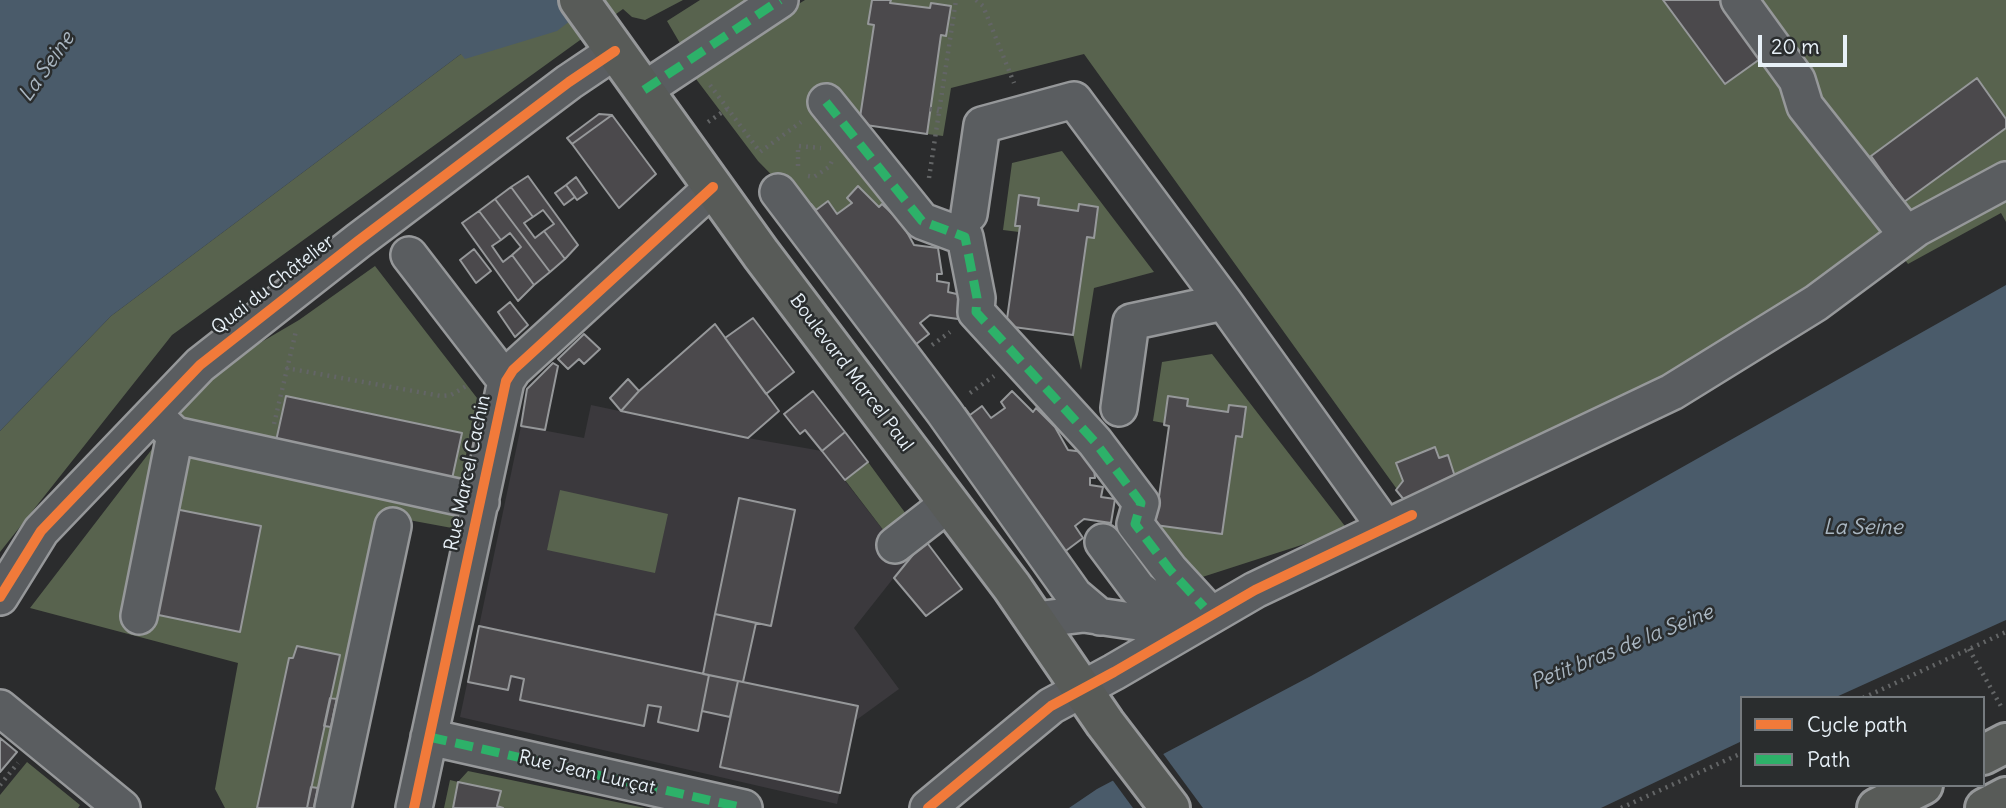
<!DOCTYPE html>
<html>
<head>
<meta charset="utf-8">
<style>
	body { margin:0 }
	#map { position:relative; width:2006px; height:808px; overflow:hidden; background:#2b2c2d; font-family:Delius,sans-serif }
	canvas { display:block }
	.legend { position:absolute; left:1740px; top:696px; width:245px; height:91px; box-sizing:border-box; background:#2a2d2e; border:2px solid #767b7f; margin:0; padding:9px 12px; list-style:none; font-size:21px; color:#e8f1f8 }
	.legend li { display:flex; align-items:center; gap:14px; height:35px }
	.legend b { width:35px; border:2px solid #767b7f }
	.scale { position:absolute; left:1758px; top:35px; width:89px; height:32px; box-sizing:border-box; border:4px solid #e8f1f8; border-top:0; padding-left:9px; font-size:21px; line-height:24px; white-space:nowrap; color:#e8f1f8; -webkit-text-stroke:5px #2a2d2e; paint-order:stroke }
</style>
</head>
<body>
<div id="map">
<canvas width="2006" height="808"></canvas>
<ul class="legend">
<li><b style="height:9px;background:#f17a3a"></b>Cycle path</li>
<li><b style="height:9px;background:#2db169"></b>Path</li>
</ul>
<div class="scale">20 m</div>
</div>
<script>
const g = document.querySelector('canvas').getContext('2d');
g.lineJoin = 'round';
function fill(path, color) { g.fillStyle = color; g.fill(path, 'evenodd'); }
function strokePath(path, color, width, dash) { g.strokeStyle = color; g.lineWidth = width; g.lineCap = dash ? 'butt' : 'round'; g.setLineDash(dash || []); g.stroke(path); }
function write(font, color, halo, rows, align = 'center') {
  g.font = font + ' Delius,sans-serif'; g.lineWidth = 5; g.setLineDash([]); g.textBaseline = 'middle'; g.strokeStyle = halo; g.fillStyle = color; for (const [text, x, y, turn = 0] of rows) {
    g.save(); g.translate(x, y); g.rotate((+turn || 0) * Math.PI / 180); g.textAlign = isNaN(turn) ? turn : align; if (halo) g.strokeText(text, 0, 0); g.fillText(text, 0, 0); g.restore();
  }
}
fill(new Path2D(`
	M 591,405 L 748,438 L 822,451 L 907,561 L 854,628 L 899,689 L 855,721 L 837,804 L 460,717 L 521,426 L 584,438 Z`), '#3b393d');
fill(new Path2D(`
	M 597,0 L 683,0 L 645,20 L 632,17 L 623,9 L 172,335 L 0,552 L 0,431 L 111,316 L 461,54 Z
	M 700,0 L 752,0 L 681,45 L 667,21 Z
	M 805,0 L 872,0 L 869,24 L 874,25 L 859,124 L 882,204 L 879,207 L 858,186 L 848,197 L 852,203 L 837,214 L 828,202 L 816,210 L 810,204 L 805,209 L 758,161 L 690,71 Z
	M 891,0 L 2006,0 L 2006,222 L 2001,213 L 1908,264 L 1902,256 L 1704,394 L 1416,529 L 1409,506 L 1084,54 L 951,88 L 943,136 L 927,134 L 941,35 L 946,36 L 950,7 L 930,8 L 890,3 Z
	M 1062,151 L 1154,272 L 1094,288 L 1081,370 L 1073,335 L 1087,237 L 1094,237 L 1098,207 L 1079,204 L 1078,211 L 1038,205 L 1039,198 L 1020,195 L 1015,225 L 1020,226 L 1019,232 L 1003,230 L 1012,163 Z
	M 375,266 L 477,398 L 452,528 L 387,516 L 325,808 L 225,808 L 215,789 L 238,663 L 30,608 L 212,371 L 299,320 Z
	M 1212,354 L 1348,530 L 1190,581 L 1155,525 L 1222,534 L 1236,436 L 1242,436 L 1246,408 L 1229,405 L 1228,412 L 1187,406 L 1188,399 L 1168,396 L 1164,423 L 1153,421 L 1162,362 Z
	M 868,462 L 925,540 L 907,561 L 845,480 Z
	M 560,490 L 668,514 L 655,573 L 547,550 Z
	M 27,762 L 80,805 L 78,808 L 0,808 L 0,795 Z
	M 468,771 L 645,808 L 444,808 L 450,780 L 458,782 Z`), '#58634e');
fill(new Path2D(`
	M 0,0 L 597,0 L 557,31 L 465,59 L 461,54 L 111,316 L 0,431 Z
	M 2006,285 L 2006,620 L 1834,698 L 1742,698 L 1742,741 L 1601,808 L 1069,808 L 1097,789 L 1311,676 Z`), '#4a5b6a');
fill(new Path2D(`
	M 1161,751 L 1203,808 L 1133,808 L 1111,778 Z`), '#2b2c2d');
const building = new Path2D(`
	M 872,0 L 891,0 L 890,3 L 930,8 L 931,3 L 951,6 L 946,36 L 941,35 L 927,134 L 859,124 L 874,25 L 868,24 Z
	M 1663,0 L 1727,0 L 1767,54 L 1725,84 Z
	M 1977,78 L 2006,119 L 2006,128 L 1904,202 L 1871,156 Z
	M 599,114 L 612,115 L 572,144 L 567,138 Z
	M 612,115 L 656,174 L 619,208 L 572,144 Z
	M 528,176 L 578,245 L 565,259 L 544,231 L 554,224 L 543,210 L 533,217 L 511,187 Z
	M 576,177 L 587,193 L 577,200 L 566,185 Z
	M 566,185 L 575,197 L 564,205 L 555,193 Z
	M 858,186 L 879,207 L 882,204 L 902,223 L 914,245 L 938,248 L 942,274 L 937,274 L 937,281 L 949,283 L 948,292 L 961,295 L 958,319 L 930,315 L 920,323 L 929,334 L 910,349 L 805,209 L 811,204 L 816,210 L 828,201 L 837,214 L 852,203 L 847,198 Z
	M 511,187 L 533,217 L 524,223 L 535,238 L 544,231 L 565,259 L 550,272 L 495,199 Z
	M 1019,195 L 1039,198 L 1038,205 L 1078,211 L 1079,204 L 1098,207 L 1094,238 L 1087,237 L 1073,335 L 1006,326 L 1020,226 L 1015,226 Z
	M 495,199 L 550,272 L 534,285 L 512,255 L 521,247 L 510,233 L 501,240 L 479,211 Z
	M 479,211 L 501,240 L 492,246 L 503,262 L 512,255 L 534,285 L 518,301 L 462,223 Z
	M 474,249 L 491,271 L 476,283 L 460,260 Z
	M 510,302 L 528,325 L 515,337 L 498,312 Z
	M 753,318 L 794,372 L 766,394 L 725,338 Z
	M 715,324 L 779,411 L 748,438 L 621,411 L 639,391 Z
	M 584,334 L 600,349 L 584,364 L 579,359 L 568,369 L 558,359 Z
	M 553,363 L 558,366 L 545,430 L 521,426 L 527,389 Z
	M 628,379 L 639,391 L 621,411 L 610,398 Z
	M 813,391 L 845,432 L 822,451 L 805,430 L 800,434 L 784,414 Z
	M 1012,391 L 1033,412 L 1036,408 L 1055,427 L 1068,450 L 1092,453 L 1095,478 L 1090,478 L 1090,485 L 1103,487 L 1101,497 L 1115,499 L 1111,523 L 1084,519 L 1075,526 L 1083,538 L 1063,553 L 959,413 L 965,408 L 970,415 L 982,406 L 991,418 L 1005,408 L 1001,402 Z
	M 286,396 L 462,433 L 452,479 L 276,441 Z
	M 1168,396 L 1188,399 L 1187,406 L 1228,412 L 1229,405 L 1246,407 L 1242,437 L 1236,436 L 1222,534 L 1155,525 L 1169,426 L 1164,425 Z
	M 845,432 L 868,462 L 845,480 L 822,451 Z
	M 1435,447 L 1439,458 L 1448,455 L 1457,483 L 1409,506 L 1396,490 L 1403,481 L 1396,463 Z
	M 739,498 L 795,510 L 771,626 L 715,614 Z
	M 170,508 L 261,526 L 240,632 L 149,613 Z
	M 925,540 L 962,589 L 926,616 L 894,578 Z
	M 715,614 L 756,623 L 743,682 L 703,674 Z
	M 479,626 L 709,675 L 698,731 L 658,722 L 661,707 L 648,705 L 644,726 L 520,700 L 524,679 L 511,676 L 508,690 L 468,682 Z
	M 297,646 L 340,655 L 307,808 L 257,808 L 289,658 L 293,658 Z
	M 709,675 L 738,681 L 730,717 L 702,711 Z
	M 738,681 L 858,706 L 840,793 L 720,767 Z
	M 330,698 L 337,699 L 334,712 L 331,727 L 324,726 Z
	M 0,738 L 17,752 L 0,772 Z
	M 458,782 L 501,791 L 497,806 L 503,808 L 453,808 Z
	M 311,787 L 318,788 L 314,808 L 307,808 Z`);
fill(building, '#4b494c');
strokePath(building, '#96989a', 2);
const minor = new Path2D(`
	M 1739,0 L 1797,80 L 1805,106 L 1907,235
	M 644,90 L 780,0
	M 826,102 L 922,221 L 965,237 L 977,298 L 976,312 L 1095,442 L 1141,503 L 1135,524 L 1170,570 L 1204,607
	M 778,192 L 944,412 L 1074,595 L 1100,617
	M 969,214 L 982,125 L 1074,100 L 1224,302 L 1385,527
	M 409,255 L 506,381
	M 1119,408 L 1131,322 L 1224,302
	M 154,415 L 175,435 L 481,502
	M 1103,542 L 1138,589 L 1174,616
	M 895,545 L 949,503
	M 0,597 L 41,531 L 200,365 L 358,241 L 569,82 L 615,51
	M 139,616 L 175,435
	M 1035,620 L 1084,614 L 1145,623 L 1199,608
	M 0,708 L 122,808
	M 429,737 L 744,808
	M 333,808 L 393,526
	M 414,808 L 506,381 L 513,370 L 713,187
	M 928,808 L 1051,706 L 1114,672 L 1255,590 L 1672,392 L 1816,303 L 1917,228 L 2006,180`);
const major = new Path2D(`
	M 579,0 L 761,254 L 1012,587 L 1105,723 L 1170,808
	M 1983,755 L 2006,743
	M 1877,808 L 1923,785
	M 1985,808 L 2006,797`);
strokePath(minor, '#96989a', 40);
strokePath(major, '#96989a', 44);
strokePath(new Path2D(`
	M 976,0 L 983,6 L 1014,83
	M 710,85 L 760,152 L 801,122
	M 930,109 L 939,111
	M 708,122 L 727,109
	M 798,166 L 798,146 L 821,148
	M 808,176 L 814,177 L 829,167 L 833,159
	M 929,178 L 956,0
	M 932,345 L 950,332
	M 286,368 L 441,396 L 451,395 L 468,385
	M 970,393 L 994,376
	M 274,424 L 296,331
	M 1969,649 L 2003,710
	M 1863,698 L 2006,632
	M 0,785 L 18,763
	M 1621,808 L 1742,753`), '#636566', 4.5, [2, 5]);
strokePath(minor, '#5a5d60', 35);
strokePath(major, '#585b58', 38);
strokePath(new Path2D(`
	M 644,90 L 780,0
	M 826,102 L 922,221 L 965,237 L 977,298 L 976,312 L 1095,442 L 1141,503 L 1135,524 L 1170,570 L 1204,607
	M 429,737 L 744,808`), '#2db169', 9, [18, 9]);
strokePath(new Path2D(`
	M 0,597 L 41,531 L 200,365 L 358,241 L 569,82 L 615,51
	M 414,808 L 506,381 L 513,370 L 713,187
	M 928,808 L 1051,706 L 1114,672 L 1255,590 L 1412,515`), '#f17a3a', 10);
write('19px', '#e8f1f8', '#2a2d2e', [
	["Quai du Châtelier",273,285,-38],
	["Boulevard Marcel Paul",851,373,53],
	["Rue Marcel Cachin",468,473,-78],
	["Rue Jean Lurçat",587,773,13]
]);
write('italic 21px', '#aab7c2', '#2a2d2e', [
	["La Seine",47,67,-55],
	["La Seine",1863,528],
	["Petit bras de la Seine",1622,648,-22]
]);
</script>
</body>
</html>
